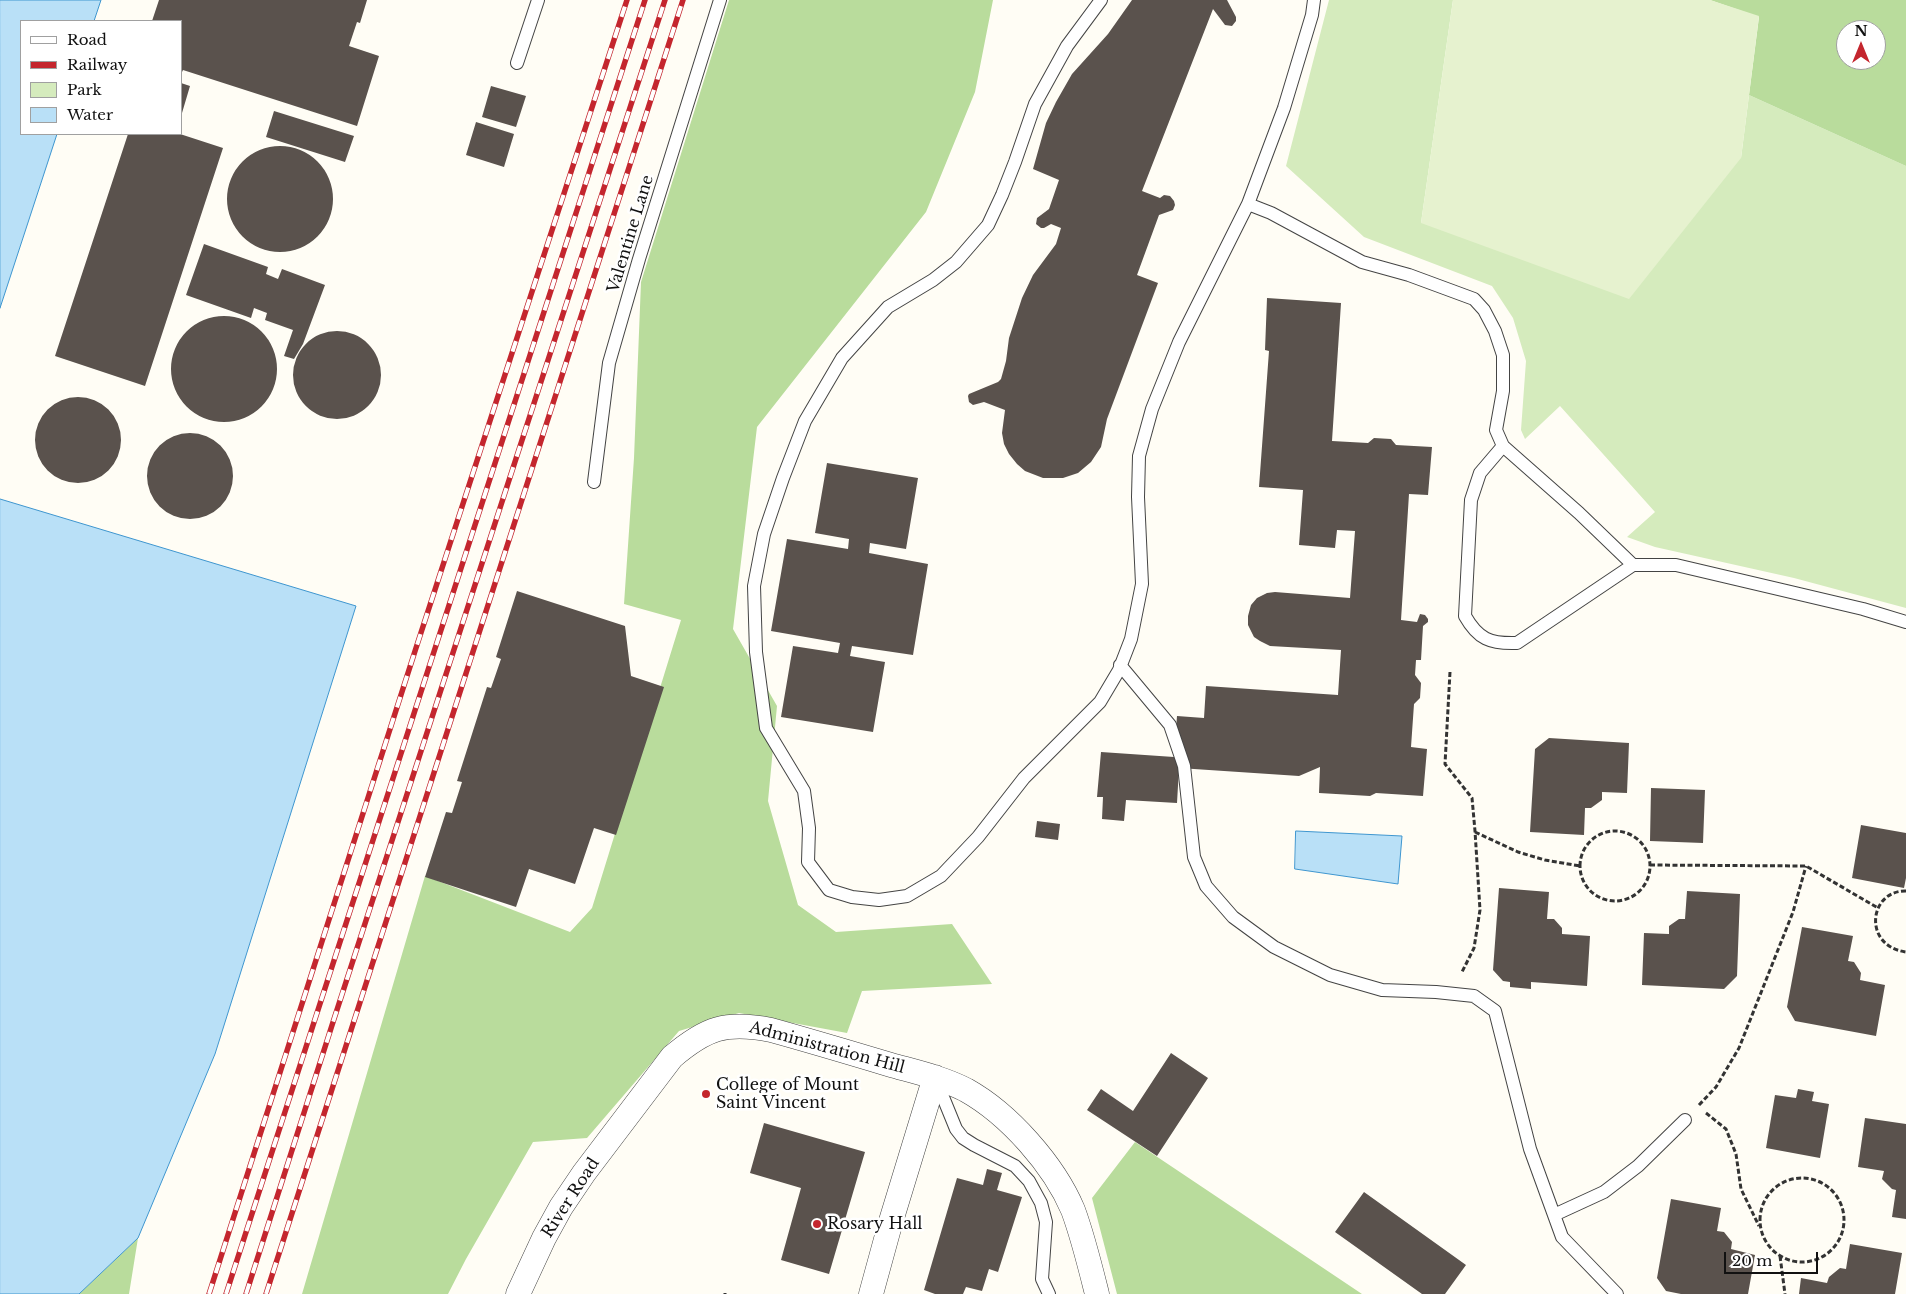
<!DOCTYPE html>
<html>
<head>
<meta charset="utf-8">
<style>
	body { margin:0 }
	#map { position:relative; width:1906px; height:1294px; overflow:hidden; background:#fffdf5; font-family:"Libre Baskerville",serif }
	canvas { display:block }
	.legend { position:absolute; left:20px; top:20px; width:162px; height:115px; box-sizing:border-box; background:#fff; border:1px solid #a0a0a0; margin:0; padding:6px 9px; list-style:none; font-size:15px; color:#111 }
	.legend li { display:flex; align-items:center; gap:10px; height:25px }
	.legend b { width:25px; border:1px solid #a0a0a0 }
	.north { position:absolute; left:1836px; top:20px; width:50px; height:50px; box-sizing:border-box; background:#fff; border:1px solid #a0a0a0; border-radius:50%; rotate:0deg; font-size:14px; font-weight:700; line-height:20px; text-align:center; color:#111 }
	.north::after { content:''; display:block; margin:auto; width:18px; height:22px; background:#c4262e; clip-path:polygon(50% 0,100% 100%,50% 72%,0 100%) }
	.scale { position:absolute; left:1724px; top:1252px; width:94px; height:22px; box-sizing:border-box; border:2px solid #111; border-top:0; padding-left:6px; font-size:15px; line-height:18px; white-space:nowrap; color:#111; -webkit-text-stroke:4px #fff; paint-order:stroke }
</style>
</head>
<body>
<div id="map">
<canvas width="1906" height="1294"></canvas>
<ul class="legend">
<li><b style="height:6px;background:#fff"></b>Road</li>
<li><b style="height:6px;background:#c4262e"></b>Railway</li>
<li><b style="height:14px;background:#d5ebbd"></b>Park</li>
<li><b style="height:14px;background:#b9e0f7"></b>Water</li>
</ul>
<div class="north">N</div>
<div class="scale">20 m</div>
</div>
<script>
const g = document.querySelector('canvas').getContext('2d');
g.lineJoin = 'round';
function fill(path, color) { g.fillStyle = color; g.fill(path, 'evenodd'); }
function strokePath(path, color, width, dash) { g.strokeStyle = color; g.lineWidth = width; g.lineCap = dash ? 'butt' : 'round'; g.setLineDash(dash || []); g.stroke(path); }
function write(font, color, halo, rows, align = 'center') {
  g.font = font + ' "Libre Baskerville",serif'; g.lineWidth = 5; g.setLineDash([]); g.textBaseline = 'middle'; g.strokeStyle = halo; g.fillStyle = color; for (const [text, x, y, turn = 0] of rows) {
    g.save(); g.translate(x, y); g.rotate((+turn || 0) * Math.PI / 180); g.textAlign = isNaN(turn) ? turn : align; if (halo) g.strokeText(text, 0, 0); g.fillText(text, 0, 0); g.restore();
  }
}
fill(new Path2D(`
	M 1329,0 L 1453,0 L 1421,223 L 1741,158 L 1749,95 L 1906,166 L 1906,608 L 1794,578 L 1655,547 L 1627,537 L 1655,512 L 1560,406 L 1525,439 L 1521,430 L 1526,361 L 1513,318 L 1492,286 L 1364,237 L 1286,166 Z`), '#d5ebbd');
fill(new Path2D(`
	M 729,0 L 993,0 L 975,92 L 926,212 L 757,427 L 733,629 L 777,706 L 768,801 L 798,905 L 836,932 L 952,924 L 992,984 L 862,991 L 847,1033 L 739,1013 L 679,1031 L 587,1138 L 533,1142 L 466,1259 L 448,1294 L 302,1294 L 425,876 L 570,932 L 592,908 L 681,620 L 624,604 L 634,458 L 641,282 Z
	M 1710,0 L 1906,0 L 1906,166 L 1749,95 L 1759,17 ZM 1846,30 L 1876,30 L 1876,60 L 1846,60 Z
	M 1135,1142 L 1362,1294 L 1117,1294 L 1092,1198 Z
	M 138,1238 L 129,1294 L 79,1294 Z`), '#b9dc9c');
fill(new Path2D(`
	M 1453,0 L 1710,0 L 1759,16 L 1741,158 L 1629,299 L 1421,223 Z`), '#e6f2cf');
const water = new Path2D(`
	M 0,0 L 101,0 L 94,21 L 21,21 L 21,134 L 57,134 L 0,308 Z
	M 0,499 L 356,606 L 215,1054 L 138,1238 L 79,1294 L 0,1294 Z
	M 1296,831 L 1402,836 L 1398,884 L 1295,869 Z`);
fill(water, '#b9e0f7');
strokePath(water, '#3f96cf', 1);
fill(new Path2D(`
	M 159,0 L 367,0 L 360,23 L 357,22 L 349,46 L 379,56 L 357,126 L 183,70 L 181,74 L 181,21 L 152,21 Z
	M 1132,0 L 1227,0 L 1236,17 L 1236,21 L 1232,26 L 1225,25 L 1213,9 L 1142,191 L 1160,198 L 1164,195 L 1170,196 L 1174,201 L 1175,205 L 1173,210 L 1159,215 L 1137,275 L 1158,283 L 1107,419 L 1101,447 L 1091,462 L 1078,473 L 1063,478 L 1043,478 L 1025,471 L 1017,464 L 1009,454 L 1004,444 L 1002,433 L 1005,410 L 984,402 L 973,405 L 969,402 L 968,396 L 969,394 L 998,382 L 1001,379 L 1006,361 L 1009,338 L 1022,298 L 1033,275 L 1056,244 L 1061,228 L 1051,224 L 1044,228 L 1041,228 L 1036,224 L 1037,218 L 1049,209 L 1059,180 L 1033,169 L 1046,123 L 1056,102 L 1072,74 L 1108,34 Z
	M 181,83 L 190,86 L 182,113 L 181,113 Z
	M 491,86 L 526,96 L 516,127 L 482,117 Z
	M 274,111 L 354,136 L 345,162 L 266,137 Z
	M 476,122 L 514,134 L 504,167 L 466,155 Z
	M 128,134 L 180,134 L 223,148 L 145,386 L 55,356 Z
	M227 199a53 53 0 1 1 106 0a53 53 0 1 1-106 0Z
	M 204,244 L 268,267 L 266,274 L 278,279 L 282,269 L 325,285 L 303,344 L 294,359 L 284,356 L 293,330 L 265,320 L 267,313 L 254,308 L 251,318 L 186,295 Z
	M 1267,298 L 1341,303 L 1332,441 L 1368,443 L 1374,438 L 1391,439 L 1396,445 L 1432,447 L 1428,495 L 1409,494 L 1401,620 L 1417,622 L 1420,614 L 1425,615 L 1428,619 L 1428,622 L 1423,626 L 1421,660 L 1416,660 L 1415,675 L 1421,683 L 1420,698 L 1414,704 L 1411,747 L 1427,749 L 1423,796 L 1376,793 L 1370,796 L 1319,793 L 1320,767 L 1299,776 L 1179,768 L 1177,803 L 1126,800 L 1124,821 L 1102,819 L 1103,797 L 1097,797 L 1101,752 L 1174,757 L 1177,716 L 1204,718 L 1206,686 L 1338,695 L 1341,650 L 1270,646 L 1260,641 L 1254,637 L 1248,625 L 1248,616 L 1251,605 L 1257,598 L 1267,593 L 1275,592 L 1350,598 L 1355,531 L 1337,530 L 1335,548 L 1299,545 L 1303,490 L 1259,487 L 1269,351 L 1265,350 Z
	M171 369a53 53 0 1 1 106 0a53 53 0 1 1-106 0Z
	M293 375a44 44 0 1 1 88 0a44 44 0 1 1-88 0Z
	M35 440a43 43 0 1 1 86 0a43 43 0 1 1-86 0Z
	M147 476a43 43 0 1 1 86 0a43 43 0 1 1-86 0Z
	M 827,463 L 918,478 L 906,549 L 870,543 L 869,553 L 928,564 L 913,655 L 852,646 L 850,656 L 885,662 L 873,732 L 781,717 L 793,646 L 838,653 L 840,643 L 771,631 L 787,539 L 848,549 L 849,539 L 815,533 Z
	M 517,591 L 625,626 L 631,676 L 664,687 L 616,835 L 594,828 L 575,884 L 529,869 L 516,907 L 425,877 L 446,812 L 452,813 L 462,782 L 457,781 L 487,687 L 491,688 L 501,659 L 496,657 Z
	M 1549,738 L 1629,743 L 1627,793 L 1602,792 L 1602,800 L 1591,808 L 1585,808 L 1584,835 L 1530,832 L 1535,749 Z
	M 1651,788 L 1705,790 L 1703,843 L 1650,841 Z
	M 1037,821 L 1060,824 L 1058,840 L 1035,837 Z
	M 1861,825 L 1906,833 L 1906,878 L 1904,888 L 1852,878 Z
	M 1499,888 L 1549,892 L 1547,919 L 1554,919 L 1562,928 L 1562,934 L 1590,936 L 1587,986 L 1531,982 L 1531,989 L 1510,987 L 1510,982 L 1503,981 L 1493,970 Z
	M 1687,891 L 1740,894 L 1737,976 L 1724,989 L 1642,985 L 1644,933 L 1669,934 L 1669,926 L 1679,919 L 1685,919 Z
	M 1802,927 L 1853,936 L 1848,961 L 1854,962 L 1861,973 L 1860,980 L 1885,985 L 1876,1036 L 1795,1021 L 1787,1007 Z
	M 1171,1053 L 1208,1078 L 1157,1156 L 1087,1110 L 1101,1089 L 1133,1111 Z
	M 1798,1089 L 1814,1092 L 1812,1101 L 1829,1104 L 1820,1158 L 1766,1148 L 1775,1095 L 1796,1098 Z
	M 1865,1118 L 1906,1124 L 1906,1219 L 1892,1217 L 1896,1190 L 1892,1189 L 1882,1179 L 1884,1171 L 1858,1167 Z
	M 764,1123 L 865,1152 L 829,1274 L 781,1260 L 801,1188 L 750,1173 Z
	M 987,1169 L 1002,1173 L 997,1190 L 1022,1197 L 998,1272 L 989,1269 L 982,1291 L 966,1287 L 963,1294 L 935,1294 L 924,1290 L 957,1178 L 983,1185 Z
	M 1364,1192 L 1466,1265 L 1445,1294 L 1422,1294 L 1335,1232 Z
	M 1671,1199 L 1721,1208 L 1717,1231 L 1724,1232 L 1732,1242 L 1731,1249 L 1755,1255 L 1748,1294 L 1681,1294 L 1666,1291 L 1657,1278 Z
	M 1850,1244 L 1902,1253 L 1895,1294 L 1799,1294 L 1801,1278 L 1827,1283 L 1829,1277 L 1840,1268 L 1846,1269 Z`), '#5a524d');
const lane = new Path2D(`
	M 1101,0 L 1067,46 L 1035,104 L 1015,162 L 1002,195 L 988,225 L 956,262 L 933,280 L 888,307 L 842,358 L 805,421 L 783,478 L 764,534 L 754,586 L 756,652 L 766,728 L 804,791 L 809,828 L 808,862 L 829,890 L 852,897 L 879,900 L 907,896 L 941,876 L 978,837 L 1024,778 L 1100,702 L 1119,670 L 1131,639 L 1142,584 L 1138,497 L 1139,456 L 1152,409 L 1179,342 L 1248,204
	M 1314,0 L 1312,15 L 1284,108 L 1248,204 L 1271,213 L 1362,262 L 1409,275 L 1474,299 L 1484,310 L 1495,331 L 1503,355 L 1503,391 L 1496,430 L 1503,446
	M 517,63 L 538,0
	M 594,482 L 609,363 L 639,259 L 720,0
	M 1633,565 L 1579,513 L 1503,446 L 1480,473 L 1471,500 L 1465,616 C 1478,639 1490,644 1517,643 L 1633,565 L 1676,565 L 1863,609 L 1906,622
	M 1120,665 L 1170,725 L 1184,766 L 1194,857 L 1206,886 L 1233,917 L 1274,947 L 1330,975 L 1382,990 L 1436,992 L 1474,996 L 1495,1011 L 1530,1149 L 1562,1237 L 1617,1294
	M 936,1080 L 956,1129 L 963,1138 L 974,1145 L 1015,1166 L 1029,1181 L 1041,1203 L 1046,1222 L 1042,1279 L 1049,1294
	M 1554,1215 L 1604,1192 L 1638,1166 L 1685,1120`);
const street = new Path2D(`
	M 518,1294 L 544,1238 L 561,1207 L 584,1173 L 672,1057 C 706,1028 726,1021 771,1030 C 811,1041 851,1053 891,1065 C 916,1072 943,1078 966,1090 C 1009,1114 1054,1165 1073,1210 C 1083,1237 1090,1266 1097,1294
	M 871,1294 L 891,1221 L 935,1077`);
strokePath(lane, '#444', 14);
strokePath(street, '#444', 25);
strokePath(new Path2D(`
	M 1450,672 L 1445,764 L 1472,798 L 1475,831 L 1480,910 L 1474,948 L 1462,972
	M1580 866a35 35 0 1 1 70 0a35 35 0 1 1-70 0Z
	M 1475,832 L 1518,852 L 1545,860 L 1580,866
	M 1650,865 L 1806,866 L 1878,908
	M 1906,891 C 1869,890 1862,946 1906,952
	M 1699,1105 L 1716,1087 L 1739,1048 L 1793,912 L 1806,866
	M 1706,1113 L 1726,1129 L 1736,1154 L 1741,1189 L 1759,1226
	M1760 1220a42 42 0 1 1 84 0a42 42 0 1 1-84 0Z
	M 1780,1256 L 1785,1294
	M 725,1293 L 725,1294`), '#333', 3, [5, 2.5]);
strokePath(lane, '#fff', 12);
strokePath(street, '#fff', 24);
const rail = new Path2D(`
	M 209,1294 L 416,648 L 627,0
	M 226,1294 L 645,0
	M 246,1294 L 334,1019 L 665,0
	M 266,1294 L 683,0`);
strokePath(rail, '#c4262e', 5.5);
strokePath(rail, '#fff', 4, [11]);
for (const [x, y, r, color] of [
	[706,1094,5,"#c4262e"],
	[817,1224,5,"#c4262e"]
]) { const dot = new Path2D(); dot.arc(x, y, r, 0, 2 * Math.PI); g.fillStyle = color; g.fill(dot); strokePath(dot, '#fff', 2); }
write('16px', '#111', '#fff', [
	["Valentine Lane",631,234,-73],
	["Administration Hill",827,1048,15],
	["River Road",571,1198,-57]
]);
write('16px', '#111', '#fff', [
	["College of Mount",716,1085],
	["Saint Vincent",716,1103],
	["Rosary Hall",827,1224]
], 'left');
</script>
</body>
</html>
